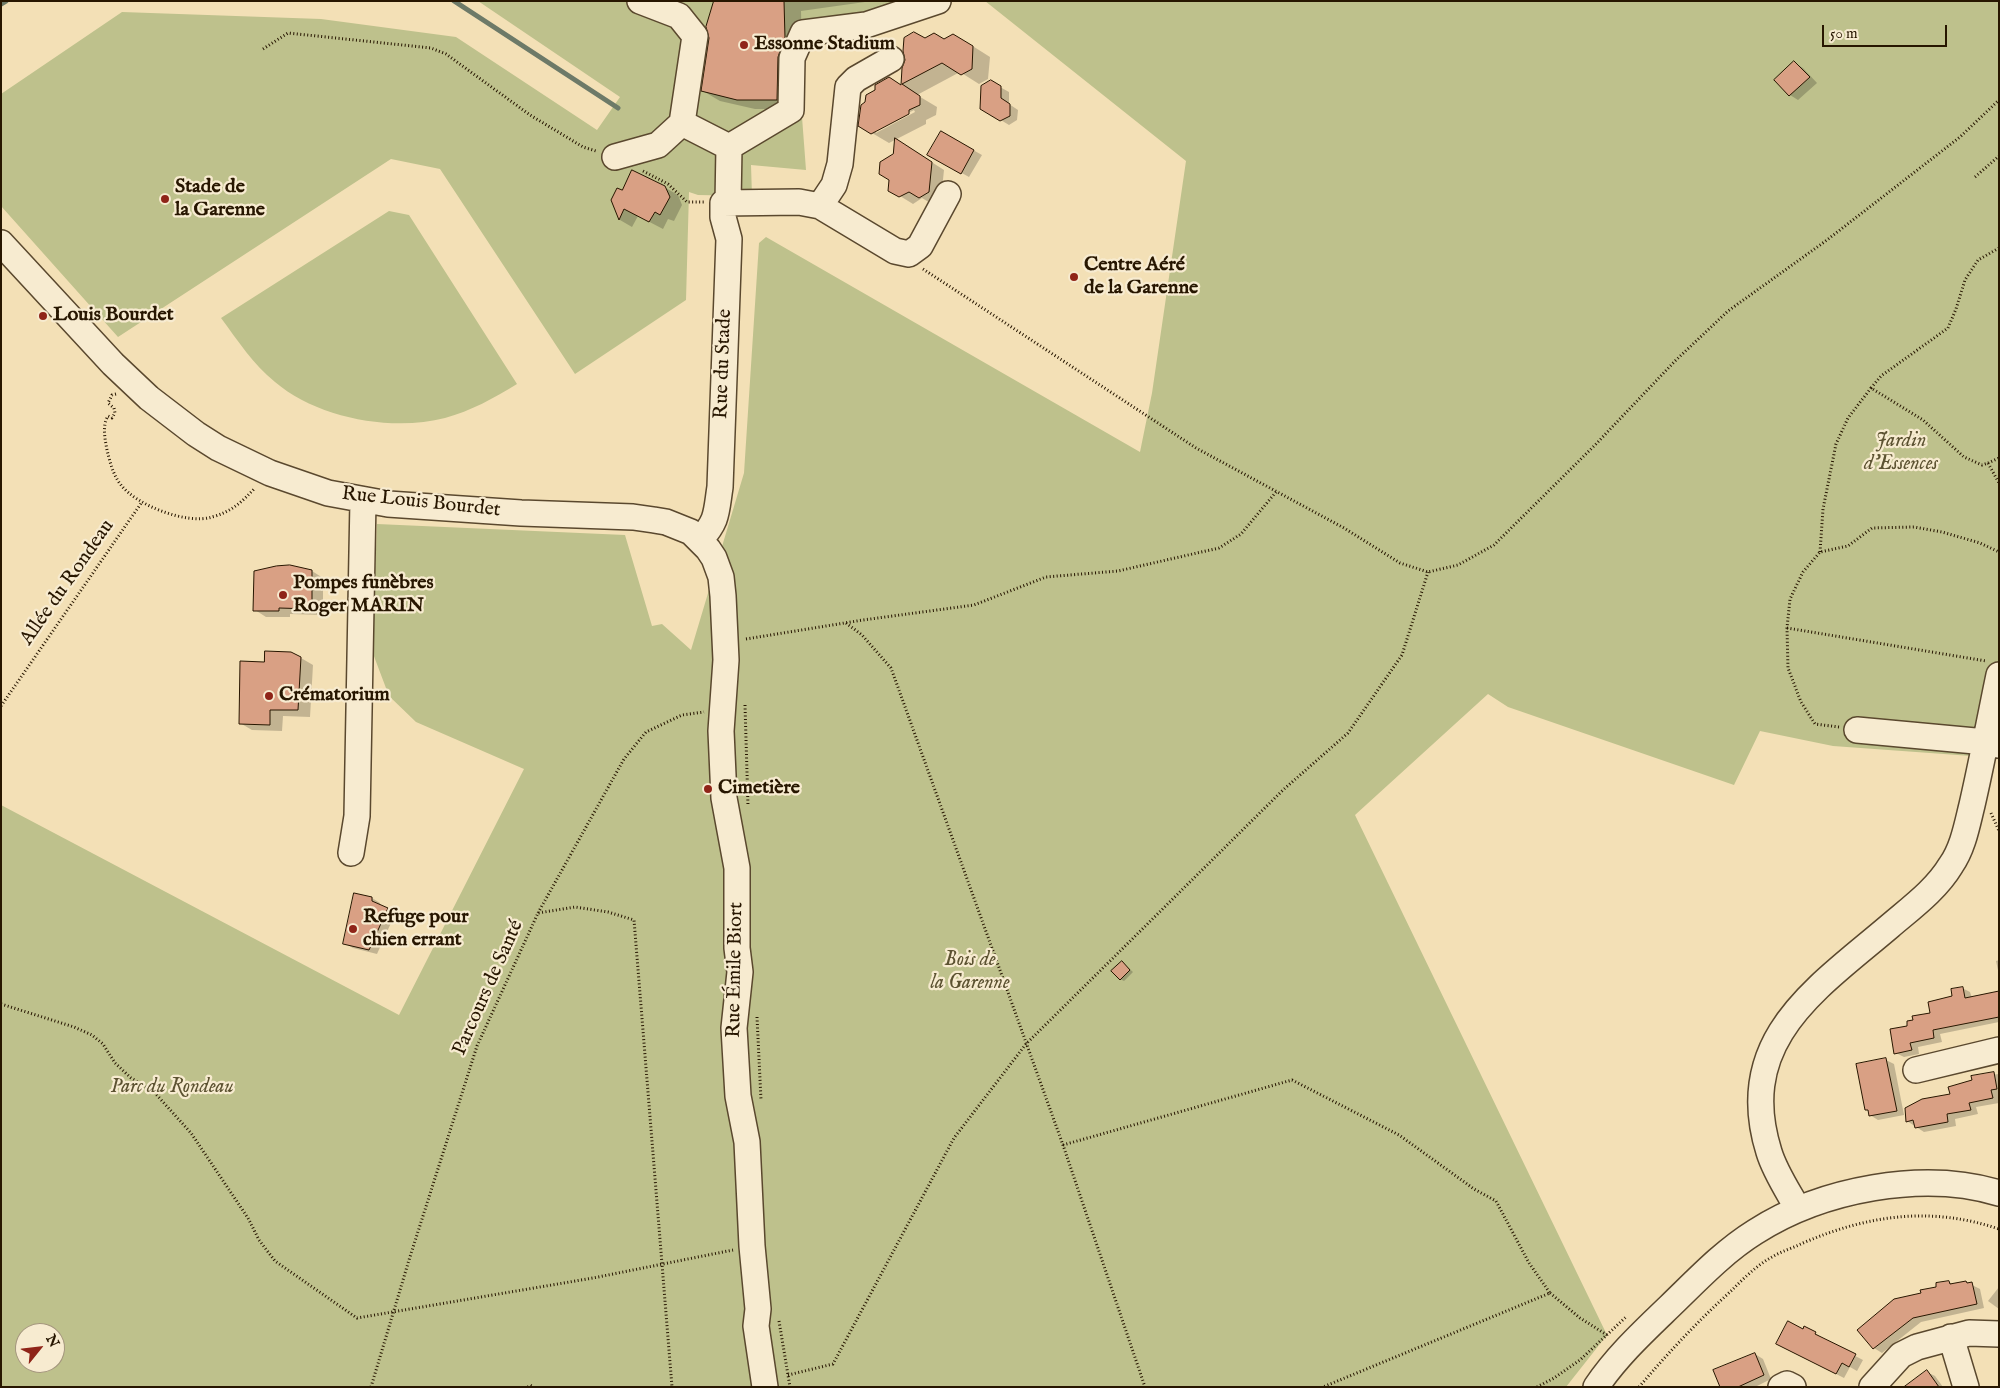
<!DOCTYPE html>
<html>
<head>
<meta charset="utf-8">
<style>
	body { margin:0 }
	#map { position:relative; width:2000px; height:1388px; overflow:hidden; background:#f3e0b6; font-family:"IM FELL English",serif }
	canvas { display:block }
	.frame { position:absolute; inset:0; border:2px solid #271600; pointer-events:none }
	.north { position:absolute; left:15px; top:1323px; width:50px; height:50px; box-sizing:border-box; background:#f7ebd0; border:1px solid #a4967d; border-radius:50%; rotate:61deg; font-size:14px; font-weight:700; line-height:20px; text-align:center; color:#271600 }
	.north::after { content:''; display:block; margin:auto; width:18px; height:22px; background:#8f2418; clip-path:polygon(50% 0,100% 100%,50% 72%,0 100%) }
	.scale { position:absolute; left:1822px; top:25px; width:125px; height:22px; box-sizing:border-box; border:2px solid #271600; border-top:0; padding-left:6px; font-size:15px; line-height:18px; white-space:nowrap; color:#271600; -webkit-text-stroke:4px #f7ebd0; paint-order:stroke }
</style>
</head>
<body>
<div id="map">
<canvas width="2000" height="1388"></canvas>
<div class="frame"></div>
<div class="north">N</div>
<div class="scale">50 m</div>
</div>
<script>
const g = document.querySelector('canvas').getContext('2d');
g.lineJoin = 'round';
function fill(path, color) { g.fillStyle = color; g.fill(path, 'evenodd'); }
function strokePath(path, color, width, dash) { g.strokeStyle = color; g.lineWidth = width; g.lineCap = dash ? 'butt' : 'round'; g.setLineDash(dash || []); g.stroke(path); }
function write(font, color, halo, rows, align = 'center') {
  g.font = font + ' "IM FELL English",serif'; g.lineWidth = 4.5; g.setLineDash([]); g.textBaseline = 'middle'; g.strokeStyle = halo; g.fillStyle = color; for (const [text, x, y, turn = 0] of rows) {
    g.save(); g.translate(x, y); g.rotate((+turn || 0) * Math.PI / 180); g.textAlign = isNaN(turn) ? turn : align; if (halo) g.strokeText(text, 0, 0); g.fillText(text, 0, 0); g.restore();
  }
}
fill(new Path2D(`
	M 478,1 L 951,1 L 934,10 L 826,40 L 816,45 L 808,52 L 799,77 L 806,170 L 751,165 L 752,196 L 698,195 L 689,192 L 686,300 L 575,374 L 440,169 L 391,159 L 118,337 L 1,206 L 1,94 L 122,12 L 321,19 L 456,37 L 597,130 L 620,97 Z
	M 985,1 L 1999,1 L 1999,758 L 1833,746 L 1760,731 L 1734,785 L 1508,707 L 1488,694 L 1355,815 L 1607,1335 L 1566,1387 L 1,1387 L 1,805 L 399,1015 L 524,769 L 416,722 L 389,696 L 372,651 L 377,524 L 625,535 L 652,626 L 662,624 L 691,650 L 744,473 L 759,243 L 766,237 L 1140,452 L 1152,393 L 1186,161 ZM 25,1333 L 55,1333 L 55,1363 L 25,1363 Z
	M 389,211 L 409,215 L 517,384 C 494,398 471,411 445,418 C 392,432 317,418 275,382 C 253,364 238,341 221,318 Z`), '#bec18c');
fill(new Path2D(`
	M 713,1 L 872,1 L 801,11 L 802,48 L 794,109 L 755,109 L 720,101 L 703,91 L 715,2 Z
	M 925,39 L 944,40 L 971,45 L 990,57 L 988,79 L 979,84 L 960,72 L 917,95 L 937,107 L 936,115 L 926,120 L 926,124 L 889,143 L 872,133 L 902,86 L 903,68 ZM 914,110 L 915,112 L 876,133 L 876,130 Z
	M 1795,63 L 1803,68 L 1817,83 L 1798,100 L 1790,95 L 1776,80 Z
	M 991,82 L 1009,92 L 1009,104 L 1018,110 L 1017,120 L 1009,125 L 981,108 Z
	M 941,132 L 982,155 L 969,177 L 929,155 Z
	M 908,147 L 944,170 L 941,199 L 932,204 L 922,198 L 913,204 L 900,196 Z
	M 664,187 L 678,195 L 682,205 L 674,221 L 668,219 L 663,229 L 638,216 L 632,227 L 620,220 L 613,200 L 622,192 Z
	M 312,571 L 323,578 L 323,615 L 290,614 L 290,617 L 266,617 L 255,610 Z
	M 301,658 L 313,665 L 310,717 L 283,716 L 282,731 L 252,730 L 240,723 L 266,663 Z
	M 372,898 L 380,903 L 380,906 L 395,914 L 377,954 L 353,948 L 344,943 Z
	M 1999,960 L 1999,975 L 1996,961 Z
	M 1122,962 L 1133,972 L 1124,981 L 1120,979 Z
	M 1962,988 L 1970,992 L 1972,998 L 1999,993 L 1999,1022 L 1940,1034 L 1942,1042 L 1918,1047 L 1919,1054 L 1904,1057 L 1896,1053 L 1908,1027 L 1931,1014 L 1953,997 Z
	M 1886,1060 L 1894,1064 L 1904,1115 L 1878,1120 L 1870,1115 L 1869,1111 L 1866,1109 Z
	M 1999,1074 L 1999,1103 L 1976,1107 L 1978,1114 L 1955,1119 L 1956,1126 L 1924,1132 L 1907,1121 L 1974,1081 L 1973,1077 Z
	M 1949,1282 L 1953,1284 L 1966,1282 L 1980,1289 L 1984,1308 L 1921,1322 L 1882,1353 L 1874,1348 L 1859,1330 L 1922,1294 Z
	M 1999,1287 L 1999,1309 L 1988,1301 Z
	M 1805,1327 L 1823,1338 L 1822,1339 L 1863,1360 L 1857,1371 L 1850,1367 L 1844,1378 L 1785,1348 Z
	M 1755,1354 L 1763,1359 L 1771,1379 L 1755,1387 L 1721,1387 Z
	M 1927,1372 L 1935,1376 L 1943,1387 L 1909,1387 Z`), '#0003');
strokePath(new Path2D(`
	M 454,1 L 618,108
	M 1,4 L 6,1`), '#6d7a68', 5);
const building = new Path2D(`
	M 714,1 L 784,1 L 785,38 L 778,57 L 777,100 L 737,100 L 701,91 L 709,38 L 706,27 Z
	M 914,32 L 925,38 L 934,33 L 944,39 L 953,34 L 973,46 L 972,69 L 961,75 L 942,63 L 902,84 L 920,96 L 920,105 L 909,110 L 909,114 L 871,134 L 858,126 L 861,105 L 865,102 L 866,95 L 875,90 L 875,85 L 889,77 L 901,85 L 902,68 L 905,60 L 903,51 L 904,38 Z
	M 1794,61 L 1810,77 L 1789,96 L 1774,80 Z
	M 991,80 L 1001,86 L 1001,98 L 1010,104 L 1010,116 L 1000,121 L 980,109 L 981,86 Z
	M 941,131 L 974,150 L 961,174 L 927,155 Z
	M 895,138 L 932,162 L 929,192 L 919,198 L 909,192 L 899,197 L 888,191 L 889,180 L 879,174 L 880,162 L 893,154 Z
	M 632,170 L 665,186 L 670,197 L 660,215 L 655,212 L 649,222 L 624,209 L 619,220 L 611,200 L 617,188 L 622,190 Z
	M 290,565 L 312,570 L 312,609 L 279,608 L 279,611 L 253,611 L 254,571 L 276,566 Z
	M 265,651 L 291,652 L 301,657 L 298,710 L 270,710 L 270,725 L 239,724 L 240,661 L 264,662 Z
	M 354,893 L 372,897 L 372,901 L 388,908 L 369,950 L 343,944 Z
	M 1122,961 L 1130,970 L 1120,980 L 1111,971 Z
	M 1963,987 L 1965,998 L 1999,991 L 1999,1017 L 1933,1030 L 1934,1038 L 1910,1043 L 1912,1050 L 1894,1054 L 1890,1029 L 1907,1026 L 1907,1021 L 1913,1020 L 1912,1016 L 1930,1013 L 1928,1002 L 1952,996 L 1951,989 Z
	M 1886,1058 L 1897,1111 L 1869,1116 L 1868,1110 L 1865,1110 L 1856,1064 Z
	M 1994,1072 L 1997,1089 L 1991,1090 L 1993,1098 L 1969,1103 L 1971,1110 L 1947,1114 L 1948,1122 L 1915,1128 L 1913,1120 L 1906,1122 L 1905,1108 L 1922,1099 L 1950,1094 L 1948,1087 L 1972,1080 L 1971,1076 Z
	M 1949,1281 L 1950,1284 L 1966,1281 L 1967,1283 L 1972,1282 L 1977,1304 L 1913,1318 L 1873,1349 L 1857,1330 L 1894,1299 L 1921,1293 L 1920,1290 L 1936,1287 L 1936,1283 Z
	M 1788,1321 L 1803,1329 L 1804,1326 L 1816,1332 L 1815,1334 L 1856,1354 L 1849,1367 L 1842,1363 L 1836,1374 L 1776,1344 Z
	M 1755,1353 L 1764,1375 L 1738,1387 L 1720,1387 L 1713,1370 Z
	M 1927,1370 L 1939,1387 L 1904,1387 Z`);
fill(building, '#d9a084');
strokePath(building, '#271600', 1);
const minor = new Path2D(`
	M 640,1 L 679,16 L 695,36 L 682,123 L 729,147
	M 615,157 L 658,145 L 682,123
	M 728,203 L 729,147 L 791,110 L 792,58 L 803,33 L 866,25 L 938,1
	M 820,206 L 834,185 L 840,164 L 848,87 L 856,79 L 891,59
	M 1,243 L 113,364 L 149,398 L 196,434 L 218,448 L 270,473 L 328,493 L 388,504 L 521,513 L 633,517 L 654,520 L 666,522 L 691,532 L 708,549 L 714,558 L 721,577 L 723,596 L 726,660 L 721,731 L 724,798 L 737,868 L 737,948 L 740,972 L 734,1028 L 738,1096 L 747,1142 L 752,1246 L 758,1309 L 756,1326 L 765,1387
	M 700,540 C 718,520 716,513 720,487 L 729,239 L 723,217 L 723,203 L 799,202 L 820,206 L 895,251 L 909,254 L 920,246 L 948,194
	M 1857,730 L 1986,742 L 1999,745
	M 351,853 L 357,816 L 363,500
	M 1916,1070 L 1999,1050
	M 1798,1209 C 1788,1191 1775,1172 1769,1152 C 1734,1040 1816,989 1890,926 C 1911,908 1936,890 1951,865 C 1963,848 1967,825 1972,805 C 1982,762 1990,718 1999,675
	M 1951,1337 L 1966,1387
	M 1596,1387 C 1617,1356 1643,1332 1670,1306 C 1697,1280 1723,1252 1755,1232 C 1822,1189 1923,1170 1999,1193
	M 1781,1387 L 1787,1384 L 1793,1387
	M 1872,1387 L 1901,1355 L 1917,1347 L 1969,1333 L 1999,1334`);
strokePath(minor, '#5a482e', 28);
strokePath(new Path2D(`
	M 263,49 L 288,33 L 431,48 L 446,54 L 530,115 L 583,147 L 596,151
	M 643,171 L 668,184 L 687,202 L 704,202
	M 1975,177 L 1999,156
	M 1999,248 L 1978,260 L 1965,280 L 1956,309 L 1948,328 L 1881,376 L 1871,388 L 1923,420 L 1964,457 L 1982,465 L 1988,463 L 1999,483
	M 923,269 L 1196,448 L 1344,528 L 1400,563 L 1428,572 L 1458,565 L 1494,545 L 1596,444 L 1675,361 L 1728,311 L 1827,240 L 1960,137 L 1999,100
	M 116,394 L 112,395 L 108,403 L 114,408 L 115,413 L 112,418 L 108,416 C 102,426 105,439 107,450 C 110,462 113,475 121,485 C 136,505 187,525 212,517 C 231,512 242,502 255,488
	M 1988,463 L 1999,458
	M 1820,552 L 1823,509 L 1836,444 L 1848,418 L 1871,388
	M 846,623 L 862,635 L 891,668 L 1063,1145 L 1145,1387
	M 1787,628 L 1986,661
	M 746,639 L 863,620 L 974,605 L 1046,577 L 1118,571 L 1219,548 L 1241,534 L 1276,492
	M 745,705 L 748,806
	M 1,706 L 142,502
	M 1839,727 L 1815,724 L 1801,702 L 1788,668 L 1787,628 L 1790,599 L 1803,572 L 1820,552 L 1848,546 L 1872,528 L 1914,527 L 1942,532 L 1980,543 L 1999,552
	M 1991,813 L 1999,831
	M 538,913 L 624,759 L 646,732 L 682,715 L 704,712
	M 1,1004 L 74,1027 L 92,1035 L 103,1044 L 115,1063 L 131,1078 L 154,1092 L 191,1133 L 248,1218 L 259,1240 L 275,1261 L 357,1318 L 593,1278 L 733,1250
	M 757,1017 L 761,1100
	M 1063,1145 L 1292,1080 L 1399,1135 L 1474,1189 L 1496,1201 L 1529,1263 L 1550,1293 L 1323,1387
	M 1550,1293 L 1580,1318 L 1607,1335
	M 779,1321 L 790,1387
	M 788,1375 L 833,1364 L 954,1138 L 1026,1044 L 1283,790 L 1348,733 L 1402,655 L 1428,572
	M 371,1387 L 409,1260 L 477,1046 L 538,913 L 575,907 L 608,912 L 634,920 L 672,1387
	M 528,1387 L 530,1385 L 533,1387
	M 1537,1387 L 1554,1378 L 1580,1360 L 1627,1316
	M 1639,1387 C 1668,1353 1698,1321 1731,1291 C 1743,1279 1757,1265 1772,1257 C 1782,1251 1793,1248 1803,1243 C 1868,1215 1931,1206 1999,1229`), '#271600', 3, [1, 2.5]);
strokePath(minor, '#f7ebd0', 25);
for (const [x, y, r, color] of [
	[744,45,5,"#8f2418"],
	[165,199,5,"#8f2418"],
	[1074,277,5,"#8f2418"],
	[43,316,5,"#8f2418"],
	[283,595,5,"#8f2418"],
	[269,696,5,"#8f2418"],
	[708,789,5,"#8f2418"],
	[353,929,5,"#8f2418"]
]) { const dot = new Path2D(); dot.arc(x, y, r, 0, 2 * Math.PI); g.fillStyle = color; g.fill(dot); strokePath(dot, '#f7ebd0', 2); }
write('bold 20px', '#271600', '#f7ebd0', [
	["Essonne Stadium",754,45],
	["Stade de",175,188],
	["la Garenne",175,211],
	["Centre Aéré",1084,266],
	["de la Garenne",1084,289],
	["Louis Bourdet",53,316],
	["Pompes funèbres",293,584],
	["Roger MARIN",293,607],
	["Crématorium",279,696],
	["Cimetière",718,789],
	["Refuge pour",363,918],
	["chien errant",363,941]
], 'left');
write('20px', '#271600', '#f7ebd0', [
	["Rue du Stade",724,364,-88],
	["Rue Louis Bourdet",421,503,6],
	["Allée du Rondeau",68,583,-55],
	["Rue Émile Biort",736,970,-89],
	["Parcours de Santé",489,988,-66]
]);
write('italic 20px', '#5c5231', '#f7ebd0', [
	["Jardin",1901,442],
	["d'Essences",1901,465],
	["Bois de",970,961],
	["la Garenne",970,984],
	["Parc du Rondeau",172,1088]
]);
</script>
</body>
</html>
